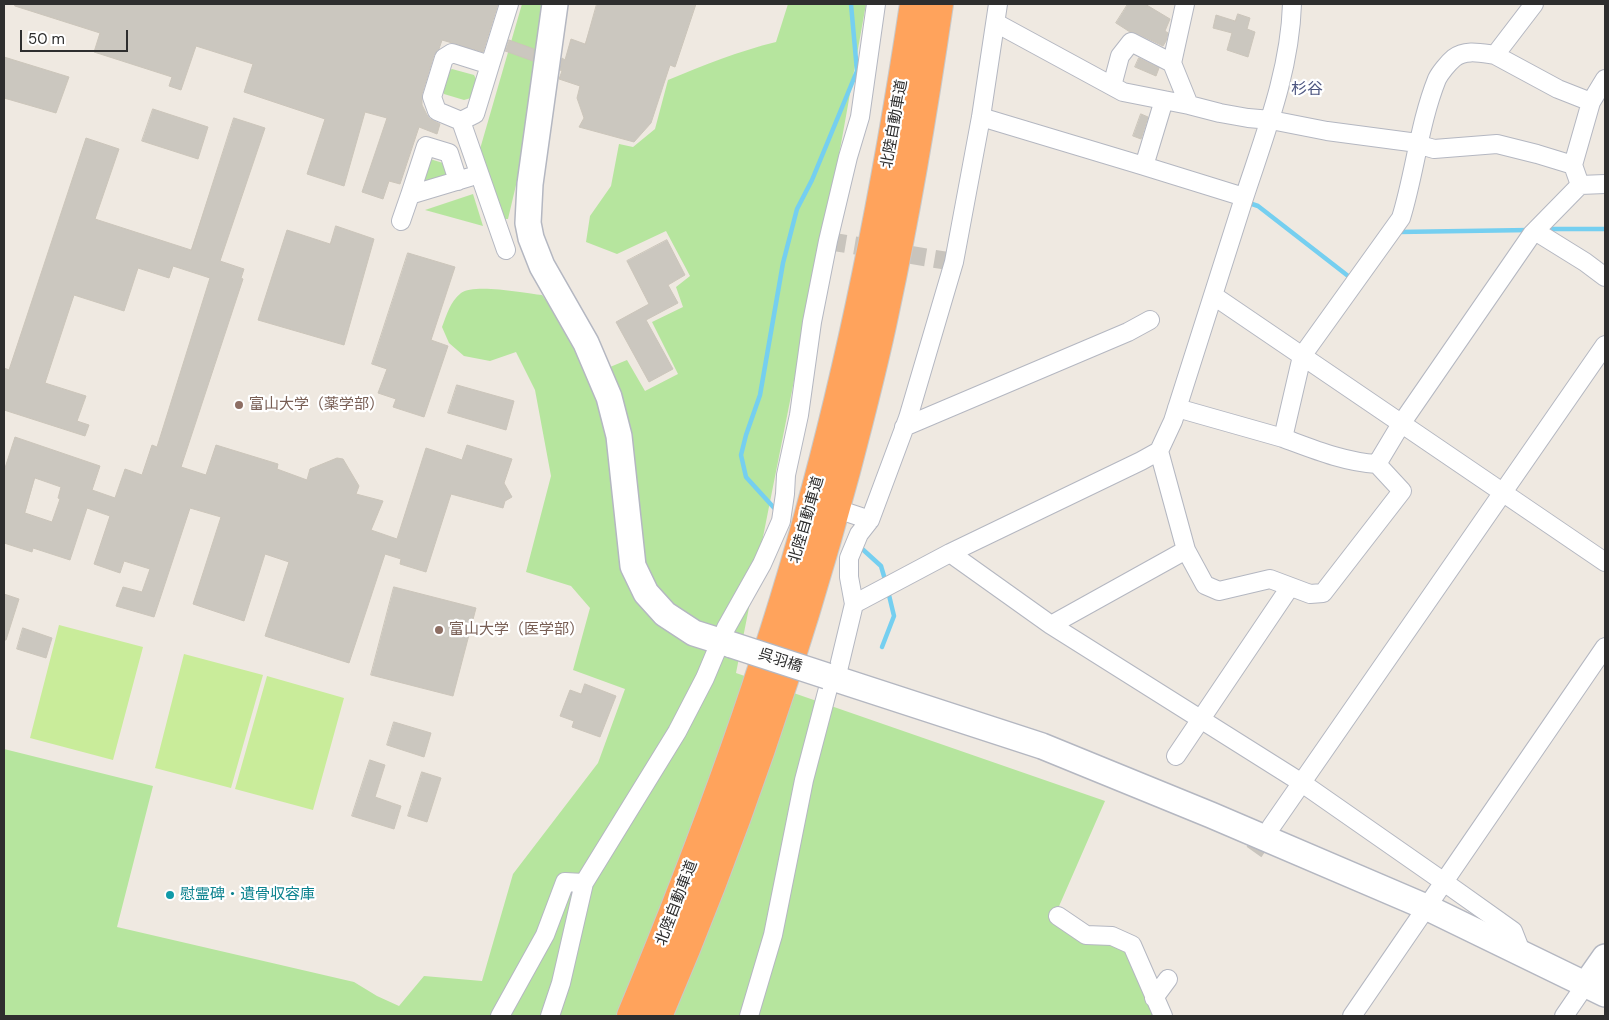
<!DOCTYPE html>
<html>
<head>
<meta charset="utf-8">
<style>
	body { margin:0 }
	#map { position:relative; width:1609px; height:1020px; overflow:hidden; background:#efe9e1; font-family:"DM Sans",sans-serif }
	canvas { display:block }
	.frame { position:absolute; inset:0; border:5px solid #2e2e2e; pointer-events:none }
	.scale { position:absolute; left:20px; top:30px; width:108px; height:22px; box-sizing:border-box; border:2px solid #2e2e2e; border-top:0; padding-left:6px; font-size:15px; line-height:18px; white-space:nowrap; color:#2e2e2e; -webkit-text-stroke:4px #fff; paint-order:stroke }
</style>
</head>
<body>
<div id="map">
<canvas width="1609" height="1020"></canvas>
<div class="frame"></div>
<div class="scale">50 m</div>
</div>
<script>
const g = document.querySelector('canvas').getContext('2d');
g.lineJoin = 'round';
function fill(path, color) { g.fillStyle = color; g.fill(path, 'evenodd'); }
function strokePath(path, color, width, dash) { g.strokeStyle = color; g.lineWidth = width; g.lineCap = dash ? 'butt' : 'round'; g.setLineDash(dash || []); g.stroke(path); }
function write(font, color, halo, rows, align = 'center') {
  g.font = font + ' "DM Sans","Noto Sans JP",sans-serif'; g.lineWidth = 4.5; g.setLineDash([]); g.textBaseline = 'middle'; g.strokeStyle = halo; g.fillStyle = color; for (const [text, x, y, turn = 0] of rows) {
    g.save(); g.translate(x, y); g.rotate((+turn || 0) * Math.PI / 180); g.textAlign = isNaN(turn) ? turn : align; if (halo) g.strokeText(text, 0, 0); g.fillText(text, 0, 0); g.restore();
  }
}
fill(new Path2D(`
	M 522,4 L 543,4 L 525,147 L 508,219 L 504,219 L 480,149 Z
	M 788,4 L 866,4 L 841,144 L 736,673 L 1105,801 L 1053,920 L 1123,945 L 1169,1016 L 4,1016 L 4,749 L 153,786 L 117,927 L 354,982 L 377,996 L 399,1006 L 424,976 L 482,981 L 513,874 L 598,763 L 625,689 L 573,670 L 590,608 L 571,586 L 526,572 L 551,476 L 535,390 L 516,352 L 490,361 L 464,356 L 449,343 L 442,327 C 447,314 450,302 461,293 C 474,283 525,293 542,295 L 569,331 L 593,374 L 627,360 L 645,391 L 678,374 L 652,322 L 683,307 L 676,287 L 690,276 L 666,231 L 617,254 L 586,242 L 590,216 L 611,186 L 619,144 L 633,147 L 655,129 L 668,80 C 704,65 739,51 776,42 Z
	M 452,69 L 474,75 L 477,81 L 471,98 L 464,100 L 444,94 L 441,88 L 446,72 Z
	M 430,159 L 443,163 L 448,178 L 421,186 Z
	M 473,194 L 483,226 L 425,210 Z`), '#b6e59e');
fill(new Path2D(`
	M 59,625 L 143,647 L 113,760 L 30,738 Z
	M 184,654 L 263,675 L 231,788 L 155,768 Z
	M 267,676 L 344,698 L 313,810 L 235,789 Z`), '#c9ec9a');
strokePath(new Path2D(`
	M 1246,202 L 1258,206 L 1352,279
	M 1545,229 L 1605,229
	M 1398,232 L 1530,230
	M 779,511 L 776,510 L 746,477 L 741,455 L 746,435 L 760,395 L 783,263 L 797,209 L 812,180 L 857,71 L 851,4
	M 859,546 L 881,566 L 886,583
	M 882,647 L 894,616 L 888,591`), '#75cff0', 4.5);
const building = new Path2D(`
	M 15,4 L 498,4 L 483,52 L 442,40 L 439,49 L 434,55 L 422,94 L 422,105 L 427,115 L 430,119 L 440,124 L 437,134 L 419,127 L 400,184 L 389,181 L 383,199 L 362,192 L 387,118 L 365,112 L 344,186 L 307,174 L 325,119 L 244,92 L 253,64 L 196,46 L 181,90 L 169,86 L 172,77 L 94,52 L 100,33 L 15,6 Z
	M 597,4 L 696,4 L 675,67 L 670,65 L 651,123 L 634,142 L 579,127 L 584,118 L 577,98 L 580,86 L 559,79 L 562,71 L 560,70 L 562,58 L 565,60 L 571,39 L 585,44 Z
	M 1128,4 L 1145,4 L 1170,19 L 1165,31 L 1168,33 L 1166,41 L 1163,46 L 1136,33 L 1130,32 L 1116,23 Z
	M 1238,14 L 1250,18 L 1247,29 L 1255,32 L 1248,57 L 1227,50 L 1232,33 L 1213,28 L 1216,15 L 1235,21 Z
	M 509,40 L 534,49 L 533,61 L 505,51 Z
	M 4,57 L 69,77 L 56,113 L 4,98 Z
	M 1139,58 L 1159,68 L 1156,76 L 1135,67 Z
	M 153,109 L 208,127 L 198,159 L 142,141 Z
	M 1141,114 L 1148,117 L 1141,139 L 1133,136 Z
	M 234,118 L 265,128 L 220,261 L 244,269 L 241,278 L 243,279 L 181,467 L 206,475 L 216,445 L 278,464 L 277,469 L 307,480 L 310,469 L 337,458 L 343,459 L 359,486 L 356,494 L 383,501 L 371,530 L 397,539 L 426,448 L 462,460 L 467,445 L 512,459 L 504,483 L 512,497 L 505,501 L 503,508 L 451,494 L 426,572 L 400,564 L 401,559 L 385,554 L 349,663 L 265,636 L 289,562 L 265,554 L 244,621 L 193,604 L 221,517 L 190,508 L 154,617 L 116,606 L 123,587 L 142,592 L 150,569 L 124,561 L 120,573 L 94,564 L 110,516 L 87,508 L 70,560 L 33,548 L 32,552 L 4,543 L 4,471 L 15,437 L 100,466 L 92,490 L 115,498 L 125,469 L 142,475 L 152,445 L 157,447 L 210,278 L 173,266 L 169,278 L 138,268 L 124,311 L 74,295 L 45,383 L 86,396 L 77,421 L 89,425 L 85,436 L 4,410 L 4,368 L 9,370 L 86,138 L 119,149 L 95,219 L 191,250 ZM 35,478 L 61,487 L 58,498 L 60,499 L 52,522 L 25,513 Z
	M 336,226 L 374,239 L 344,345 L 258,320 L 287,230 L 330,244 Z
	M 667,240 L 685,275 L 668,285 L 678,303 L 646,320 L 673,369 L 649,382 L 616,322 L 649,304 L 627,261 Z
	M 408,253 L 455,267 L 431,340 L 448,346 L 424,417 L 393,407 L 396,399 L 378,393 L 387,369 L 372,364 Z
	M 457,385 L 514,401 L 506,430 L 448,413 Z
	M 394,587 L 476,608 L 453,696 L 371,675 Z
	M 4,594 L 19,599 L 6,640 L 4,640 Z
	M 23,628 L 52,638 L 46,658 L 17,649 Z
	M 585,684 L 616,696 L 600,737 L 572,727 L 574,721 L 560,716 L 570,690 L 581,694 Z
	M 394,722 L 431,733 L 424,757 L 387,745 Z
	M 370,760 L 385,765 L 375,797 L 401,806 L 394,829 L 352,816 Z
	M 422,772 L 441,778 L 427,822 L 408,816 Z`);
fill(building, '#cbc7bf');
strokePath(building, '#cbc5ba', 1);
strokePath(new Path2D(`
	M 828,241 L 954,262
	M 1254,852 L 1270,829`), '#c8c4bd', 18, [18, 9]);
const street = new Path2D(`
	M 1185,4 L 1172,63 L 1189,105
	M 1534,4 L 1495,55 L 1558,89 L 1591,102
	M 996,23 L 1123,92 L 1189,105 L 1220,113 L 1248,118 L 1271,120 L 1327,131 L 1410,142 L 1434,149 L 1497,144 L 1537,154 L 1573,165 L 1591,102 L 1605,79
	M 490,65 L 509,4
	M 1112,86 L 1120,56 L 1131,42 L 1172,63
	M 1164,100 L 1144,166 L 1244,197
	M 981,117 L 1144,166
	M 461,121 L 437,111 L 432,97 L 444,58 L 452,53 L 490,65 L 475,114 L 461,121 L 506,250
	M 1580,185 L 1605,184
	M 410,195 L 426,146 L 449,153 L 458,181
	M 401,221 L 410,195 L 470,177
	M 1535,231 L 1585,262 L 1605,277
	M 1214,296 L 1605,562
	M 1177,408 L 1283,438
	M 904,427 L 1128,332 L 1150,320
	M 1377,464 C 1344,462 1313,449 1283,438 L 1302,356 L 1401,218 C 1415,173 1419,124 1437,79 C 1440,73 1448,63 1454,58 C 1465,49 1481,53 1495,55
	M 849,513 L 870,520
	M 1186,550 L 1205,585 L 1219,591 L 1270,579 L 1310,594 L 1323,593 L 1402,491 L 1377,464 L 1401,424 L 1532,234 L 1580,185 L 1573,165
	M 950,553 L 1051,625 L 1302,783 L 1444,882 L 1513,931 L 1522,954
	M 854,604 L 849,577 L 849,558 L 859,534 L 870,520 L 908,418 L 954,262 L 981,117 L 998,4
	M 1051,625 L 1186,550 L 1159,451
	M 836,679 L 854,604 L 950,553 L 1141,461 L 1159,451 L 1173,421 C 1197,347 1220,272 1244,198 C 1265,134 1290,71 1292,4
	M 1176,756 L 1290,587
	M 1271,827 L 1605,345
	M 1058,916 L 1086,935 L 1112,936 L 1132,945 L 1163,1016
	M 1154,998 L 1168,979
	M 500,1016 L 545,935 L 565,882 L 584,883
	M 550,1016 L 561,983 L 584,883 L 677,732 L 705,678 L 726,628 L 762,564 L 781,521 L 785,494 L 786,475 L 799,415 L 812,322 L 828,241 L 848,157 L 860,117 L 876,4
	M 749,1016 L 773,935 L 804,780 L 831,677
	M 1352,1016 L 1605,647
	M 1564,1016 L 1586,984`);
const secondary = new Path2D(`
	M 555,4 L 530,184 L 528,223 L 531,238 L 542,266 L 586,343 L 609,397 L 619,436 L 633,566 L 646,593 L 665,614 L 694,633 L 732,645
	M 827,676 L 1042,746 L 1211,815 L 1426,907 L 1605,994
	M 1586,984 L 1605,957`);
const highway = new Path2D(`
	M 631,1016 C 699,853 761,688 808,517 C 855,348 888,177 914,4
	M 658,1016 C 734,839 796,657 846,471 C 860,418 874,365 885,311 C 907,209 924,107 939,4`);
strokePath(street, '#b4b7c1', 20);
strokePath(secondary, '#b4b7c1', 28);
strokePath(highway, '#c9c9c9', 30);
strokePath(street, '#fff', 18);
strokePath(secondary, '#fff', 25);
strokePath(highway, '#ffa35c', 28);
const secondaryBridge = new Path2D(`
	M 732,645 L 827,676`);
strokePath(secondaryBridge, '#b4b7c1', 28, []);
strokePath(secondaryBridge, '#fff', 25);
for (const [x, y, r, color] of [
	[239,405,5,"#8d6e63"],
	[439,630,5,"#8d6e63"],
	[170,895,5,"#0f9aa8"]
]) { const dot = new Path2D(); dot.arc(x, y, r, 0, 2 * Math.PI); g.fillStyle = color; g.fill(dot); strokePath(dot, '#fff', 2); }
write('15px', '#2e2e2e', '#fff', [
	["北陸自動車道",895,124,-80],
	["北陸自動車道",807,520,-74],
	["呉羽橋",780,661,18],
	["北陸自動車道",677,903,-69]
]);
write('15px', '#785e54', '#fff', [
	["富山大学（薬学部）",249,405],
	["富山大学（医学部）",449,630]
], 'left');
write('15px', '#0d838f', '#fff', [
	["慰霊碑・遺骨収容庫",180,895]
], 'left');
write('16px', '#4d5680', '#fff', [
	["杉谷",1307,90]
]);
</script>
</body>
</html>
